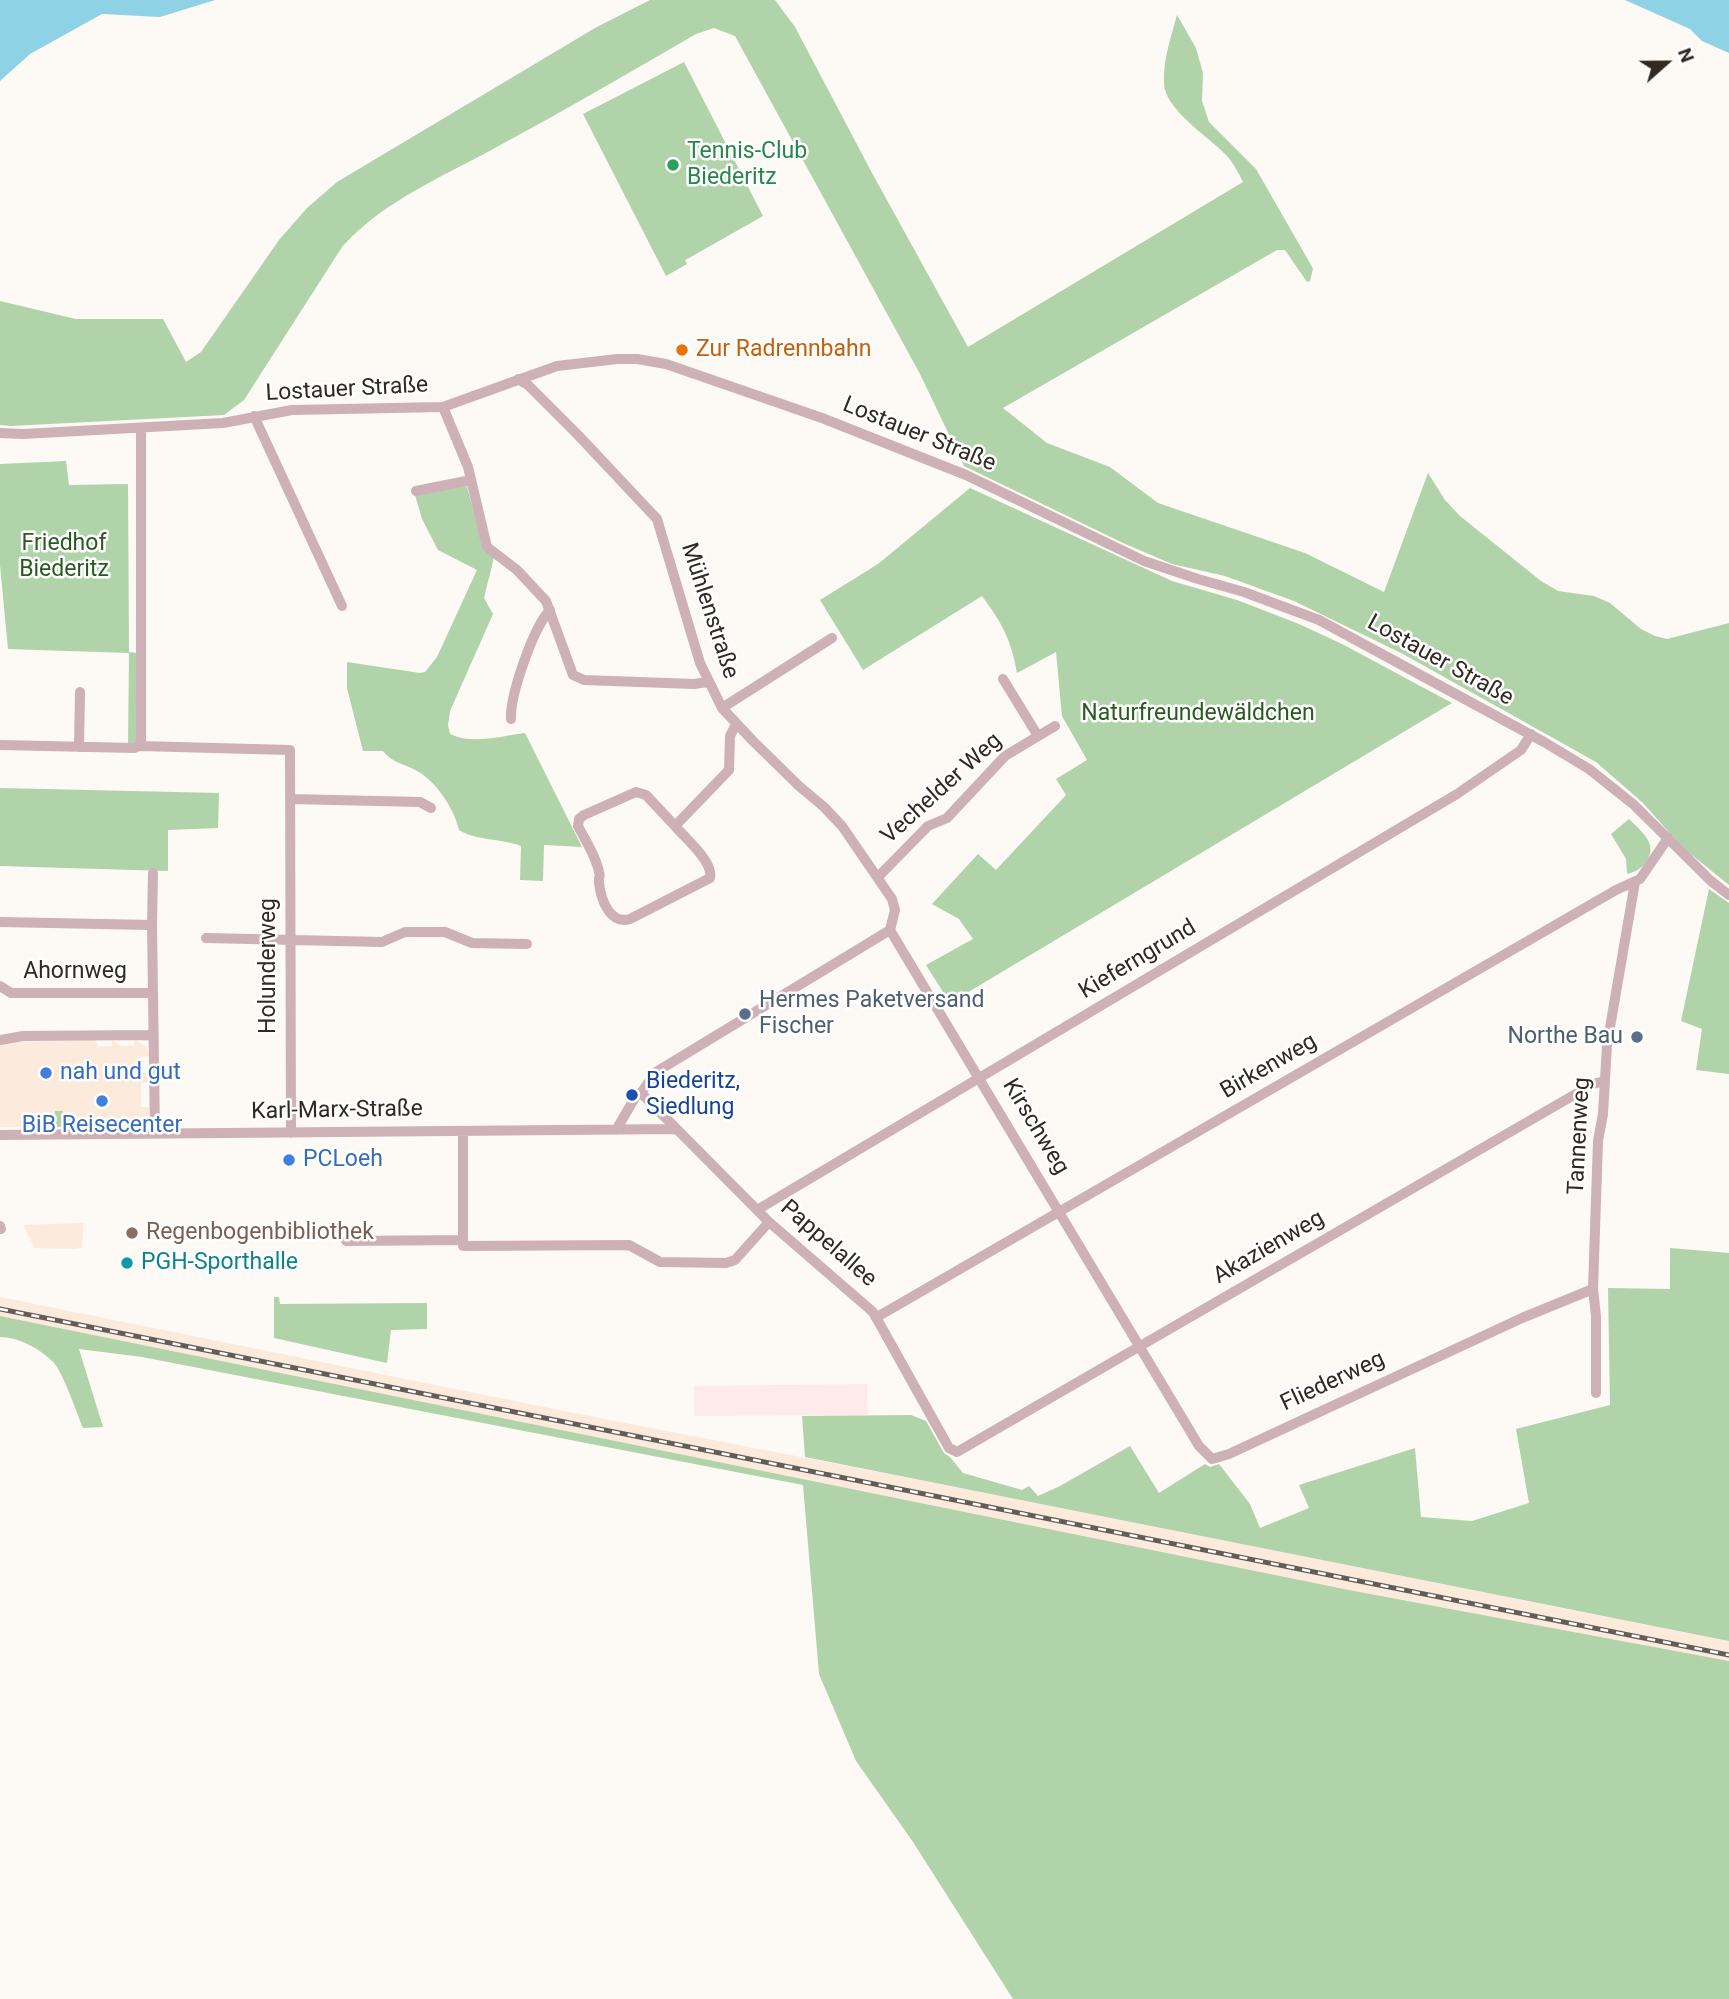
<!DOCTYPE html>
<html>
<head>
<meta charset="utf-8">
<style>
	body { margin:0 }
	#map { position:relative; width:1729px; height:1999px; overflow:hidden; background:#fdf9f5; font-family:Roboto,sans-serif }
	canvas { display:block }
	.north { position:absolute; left:1631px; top:28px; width:70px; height:70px; -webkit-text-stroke:5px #fff; paint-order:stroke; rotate:69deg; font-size:19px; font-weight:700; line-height:28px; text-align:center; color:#312922 }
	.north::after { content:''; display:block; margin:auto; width:24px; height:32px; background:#312922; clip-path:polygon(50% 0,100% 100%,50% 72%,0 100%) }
</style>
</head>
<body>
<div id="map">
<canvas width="1729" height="1999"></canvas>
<div class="north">N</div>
</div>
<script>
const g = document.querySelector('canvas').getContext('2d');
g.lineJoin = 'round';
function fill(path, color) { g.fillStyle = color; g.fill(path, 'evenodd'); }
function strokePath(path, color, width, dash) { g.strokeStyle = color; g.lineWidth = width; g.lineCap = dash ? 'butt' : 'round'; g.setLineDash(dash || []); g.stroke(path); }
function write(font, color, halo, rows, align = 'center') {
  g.font = font + ' Roboto,sans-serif'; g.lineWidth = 5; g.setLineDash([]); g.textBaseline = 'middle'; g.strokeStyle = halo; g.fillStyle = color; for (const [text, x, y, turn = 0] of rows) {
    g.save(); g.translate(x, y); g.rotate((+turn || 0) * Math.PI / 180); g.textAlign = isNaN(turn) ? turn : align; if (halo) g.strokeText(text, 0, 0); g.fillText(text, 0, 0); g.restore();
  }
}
fill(new Path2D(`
	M 95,1040 L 98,1046 L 112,1046 L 112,1040 L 120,1046 L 134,1046 L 135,1040 L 147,1047 L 149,1056 L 141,1057 L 141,1073 L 149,1073 L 149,1082 L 141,1083 L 141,1107 L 149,1107 L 149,1121 L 141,1126 L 0,1127 L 0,1045 L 15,1042 Z
	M 83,1223 L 82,1248 L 74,1249 L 35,1248 L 23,1225 Z
	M 0,1297 L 564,1411 L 1356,1565 L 1565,1609 L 1665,1627 L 1729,1641 L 1729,1661 L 1349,1590 L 0,1316 Z`), '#fceadd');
fill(new Path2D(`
	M 867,1384 L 868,1415 L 694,1416 L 694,1386 Z`), '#fcebe9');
fill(new Path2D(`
	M 650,0 L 775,0 L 795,27 L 872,173 L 968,347 L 1243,182 C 1238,172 1234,164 1226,155 C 1209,137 1164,109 1164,83 C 1163,60 1171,37 1177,15 L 1196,48 L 1203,73 L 1202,101 L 1209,122 L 1256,169 L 1311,265 L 1313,269 L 1310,281 L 1307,282 L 1285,250 L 1277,250 L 1003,408 L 1047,443 L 1110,467 L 1158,503 L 1305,553 L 1384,592 L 1428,473 L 1445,500 L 1460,516 L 1541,581 L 1558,591 L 1594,596 L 1610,603 L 1641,629 L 1655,636 L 1667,639 L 1729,623 L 1729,885 L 1682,847 L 1643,803 L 1596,762 L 1403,654 L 1294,601 L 1225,576 L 1172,564 L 1123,543 L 964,466 L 920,374 L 735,36 L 714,28 L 696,34 C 632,71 569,108 504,143 C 449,174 385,199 342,247 L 244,400 L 224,415 L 11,426 L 0,425 L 0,301 L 76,319 L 163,319 L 186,362 L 201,352 L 279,240 L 307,208 L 337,182 L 595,28 Z
	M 684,62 L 763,216 L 689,258 L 685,260 L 687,264 L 666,276 L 583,114 Z
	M 66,461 L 69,485 L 128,484 L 129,652 L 137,653 L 137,736 L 136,742 L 128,745 L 129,653 L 8,649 L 0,565 L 0,464 Z
	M 463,485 L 467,487 L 484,550 L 494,557 L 484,598 L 493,614 L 450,711 L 448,725 L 450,734 C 473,745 501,736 525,733 L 582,847 L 544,845 L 543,881 L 520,880 L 521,846 C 500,838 477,841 459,830 C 455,810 436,781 417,771 C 405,764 392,763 383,751 L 363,751 L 347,688 L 347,662 L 420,673 L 425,672 L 437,657 L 477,570 L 438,550 L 422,519 L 415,495 Z
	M 970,488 L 1172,581 L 1237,600 L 1299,624 L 1342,644 L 1452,703 L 950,1003 L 926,965 L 973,939 L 959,919 L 932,904 L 978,854 L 996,870 L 1066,795 L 1056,779 L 1087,760 L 1062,716 L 1056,652 L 1017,673 C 1011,639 1002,623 982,596 L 863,670 L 820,600 L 878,564 Z
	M 0,788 L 219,793 L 218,828 L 168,830 L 168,871 L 0,866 Z
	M 1629,819 C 1641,831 1659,844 1646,862 C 1641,869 1635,872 1627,874 L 1626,859 L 1611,834 Z
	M 1709,889 L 1729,903 L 1729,1074 L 1696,1070 L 1702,1029 L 1681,1021 Z
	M 55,1111 L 63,1111 L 63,1118 L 81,1118 L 82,1127 L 31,1127 L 31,1112 L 33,1119 L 54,1119 Z
	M 1670,1248 L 1729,1253 L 1729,1641 L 805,1457 L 802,1416 L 911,1415 L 926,1421 L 944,1453 L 950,1457 L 963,1473 L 1022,1490 L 1029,1486 L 1038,1496 L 1060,1486 L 1130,1446 L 1159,1493 L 1205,1464 L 1210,1467 L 1219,1464 L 1250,1504 L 1260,1528 L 1309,1508 L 1299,1485 L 1415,1448 L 1421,1517 L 1472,1521 L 1529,1503 L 1516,1429 L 1610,1405 L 1608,1288 L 1670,1289 Z
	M 274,1297 L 279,1297 L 280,1304 L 427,1303 L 427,1329 L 391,1330 L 387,1363 L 274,1338 Z
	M 0,1316 L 1349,1590 L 1729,1661 L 1729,1999 L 1013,1999 L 913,1842 L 856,1761 L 819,1674 L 803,1485 L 142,1357 L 79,1349 L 103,1427 L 83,1428 C 77,1413 63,1373 54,1363 C 41,1349 18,1337 0,1337 Z`), '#b0d3aa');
fill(new Path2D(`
	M 0,0 L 215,0 L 160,17 L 102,14 L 30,54 L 0,81 Z
	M 1625,0 L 1729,0 L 1729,53 L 1702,41 L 1690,29 Z`), '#8fd1e5');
strokePath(new Path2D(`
	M 518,379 L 528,385 L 578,435 L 657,519 L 700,663 L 722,708 L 753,741 L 799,786 L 824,807 L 842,826 L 892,899 L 895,910 L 890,930
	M 443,407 L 468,467 L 487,547 L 517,570 L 546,601 L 573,675 L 584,680 L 694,684 L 708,682
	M 254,416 L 342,606
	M 0,433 L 23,434 L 223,423 L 292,410 L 443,407 L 557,366 L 617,359 L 637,359 L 666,364 L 822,418 L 966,475 L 1144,561 L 1198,579 L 1244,592 L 1319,620 L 1544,742 L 1589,769 L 1633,804 L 1711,881 L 1729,895
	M 416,491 L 471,480
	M 1003,679 L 1038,736
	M 722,708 L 832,638
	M 511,719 C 510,695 533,628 550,610
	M 0,745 L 135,748 L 141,743 L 141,428
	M 139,746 L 290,750 L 291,1133
	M 79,747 L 80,692
	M 290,799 L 420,802 L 431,808
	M 675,826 L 646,795 L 636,792 L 584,815 L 579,819 L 578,826 C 585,840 596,856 599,872 C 601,878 598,876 599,883 C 601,900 610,925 630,919 L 710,878 C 714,862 685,838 675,826 L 729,770 L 730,736 L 736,724
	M 878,877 L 928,826 L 947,818 L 1005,756 L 1055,726
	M 0,922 L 152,925 L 153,873
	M 152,925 L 155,1134
	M 890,930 L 1199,1446 L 1212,1459 L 1229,1454 L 1522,1318 L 1593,1289
	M 206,938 L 382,942 L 405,932 L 445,932 L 472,943 L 527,944
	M 0,986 L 11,993 L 153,993
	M 0,1040 L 23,1036 L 153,1035
	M 641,1093 L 769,1222 L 873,1312 L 949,1448 L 957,1452 L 1593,1084 L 1604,1081
	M 616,1130 L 636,1096 L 641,1093 L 656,1072 L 890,930
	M 463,1131 L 463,1246 L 629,1245 L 660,1262 L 726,1263 L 735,1260 L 769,1222
	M 0,1135 L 675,1129
	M 757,1210 L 1457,794 L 1521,750 L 1531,734
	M 0,1226 L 1,1229
	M 346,1241 L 463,1240
	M 877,1317 L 1616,890 L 1640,879 L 1668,838
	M 1596,1393 L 1596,1316 L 1593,1289 L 1598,1141 L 1603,1114 L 1607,1045 L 1635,882`), '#cdb1b6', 10);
const rail = new Path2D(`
	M 0,1309 L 1729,1655`);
strokePath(rail, '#645d57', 5);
strokePath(rail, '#fff', 2.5, [8]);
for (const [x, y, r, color] of [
	[673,165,7,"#2e9e5b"],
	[682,350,7,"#e8710a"],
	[745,1014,7,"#5c6f8a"],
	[1637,1037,7,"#5c6f8a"],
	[46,1073,7,"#3f7fe0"],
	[632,1095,7,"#1a4fb4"],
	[102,1101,7,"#3f7fe0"],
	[289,1160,7,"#3f7fe0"],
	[132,1233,7,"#8d6e63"],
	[127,1263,7,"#0f9aa8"]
]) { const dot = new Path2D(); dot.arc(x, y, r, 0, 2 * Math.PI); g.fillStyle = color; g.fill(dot); strokePath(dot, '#fff', 2.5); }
write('23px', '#27864d', '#fff', [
	["Tennis-Club",687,152],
	["Biederitz",687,178]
], 'left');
write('23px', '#c56008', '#fff', [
	["Zur Radrennbahn",696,350]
], 'left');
write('23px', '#312922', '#fff', [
	["Lostauer Straße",347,390,-3],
	["Lostauer Straße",919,435,22],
	["Mühlenstraße",709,611,72],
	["Lostauer Straße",1440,661,29],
	["Vechelder Weg",942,789,-42],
	["Kieferngrund",1138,960,-31],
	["Holunderweg",269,966,-90],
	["Ahornweg",75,972],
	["Birkenweg",1269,1067,-30],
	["Karl-Marx-Straße",337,1111,-1],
	["Kirschweg",1035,1127,59],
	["Tannenweg",1580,1136,-87],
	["Pappelallee",828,1244,41],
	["Akazienweg",1269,1248,-30],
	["Fliederweg",1333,1382,-25]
]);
write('23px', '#2a5a21', '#fff', [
	["Friedhof",64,544],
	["Biederitz",64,570],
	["Naturfreundewäldchen",1198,714]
]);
write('23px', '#4e5e75', '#fff', [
	["Hermes Paketversand",759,1001],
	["Fischer",759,1027],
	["Northe Bau",1623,1037,"right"]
], 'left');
write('23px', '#366cbe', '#fff', [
	["nah und gut",60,1073],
	["BiB Reisecenter",102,1126,"center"],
	["PCLoeh",303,1160]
], 'left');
write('23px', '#164399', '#fff', [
	["Biederitz,",646,1082],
	["Siedlung",646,1108]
], 'left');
write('23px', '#785e54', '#fff', [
	["Regenbogenbibliothek",146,1233]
], 'left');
write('23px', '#0d838f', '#fff', [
	["PGH-Sporthalle",141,1263]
], 'left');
</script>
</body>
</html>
